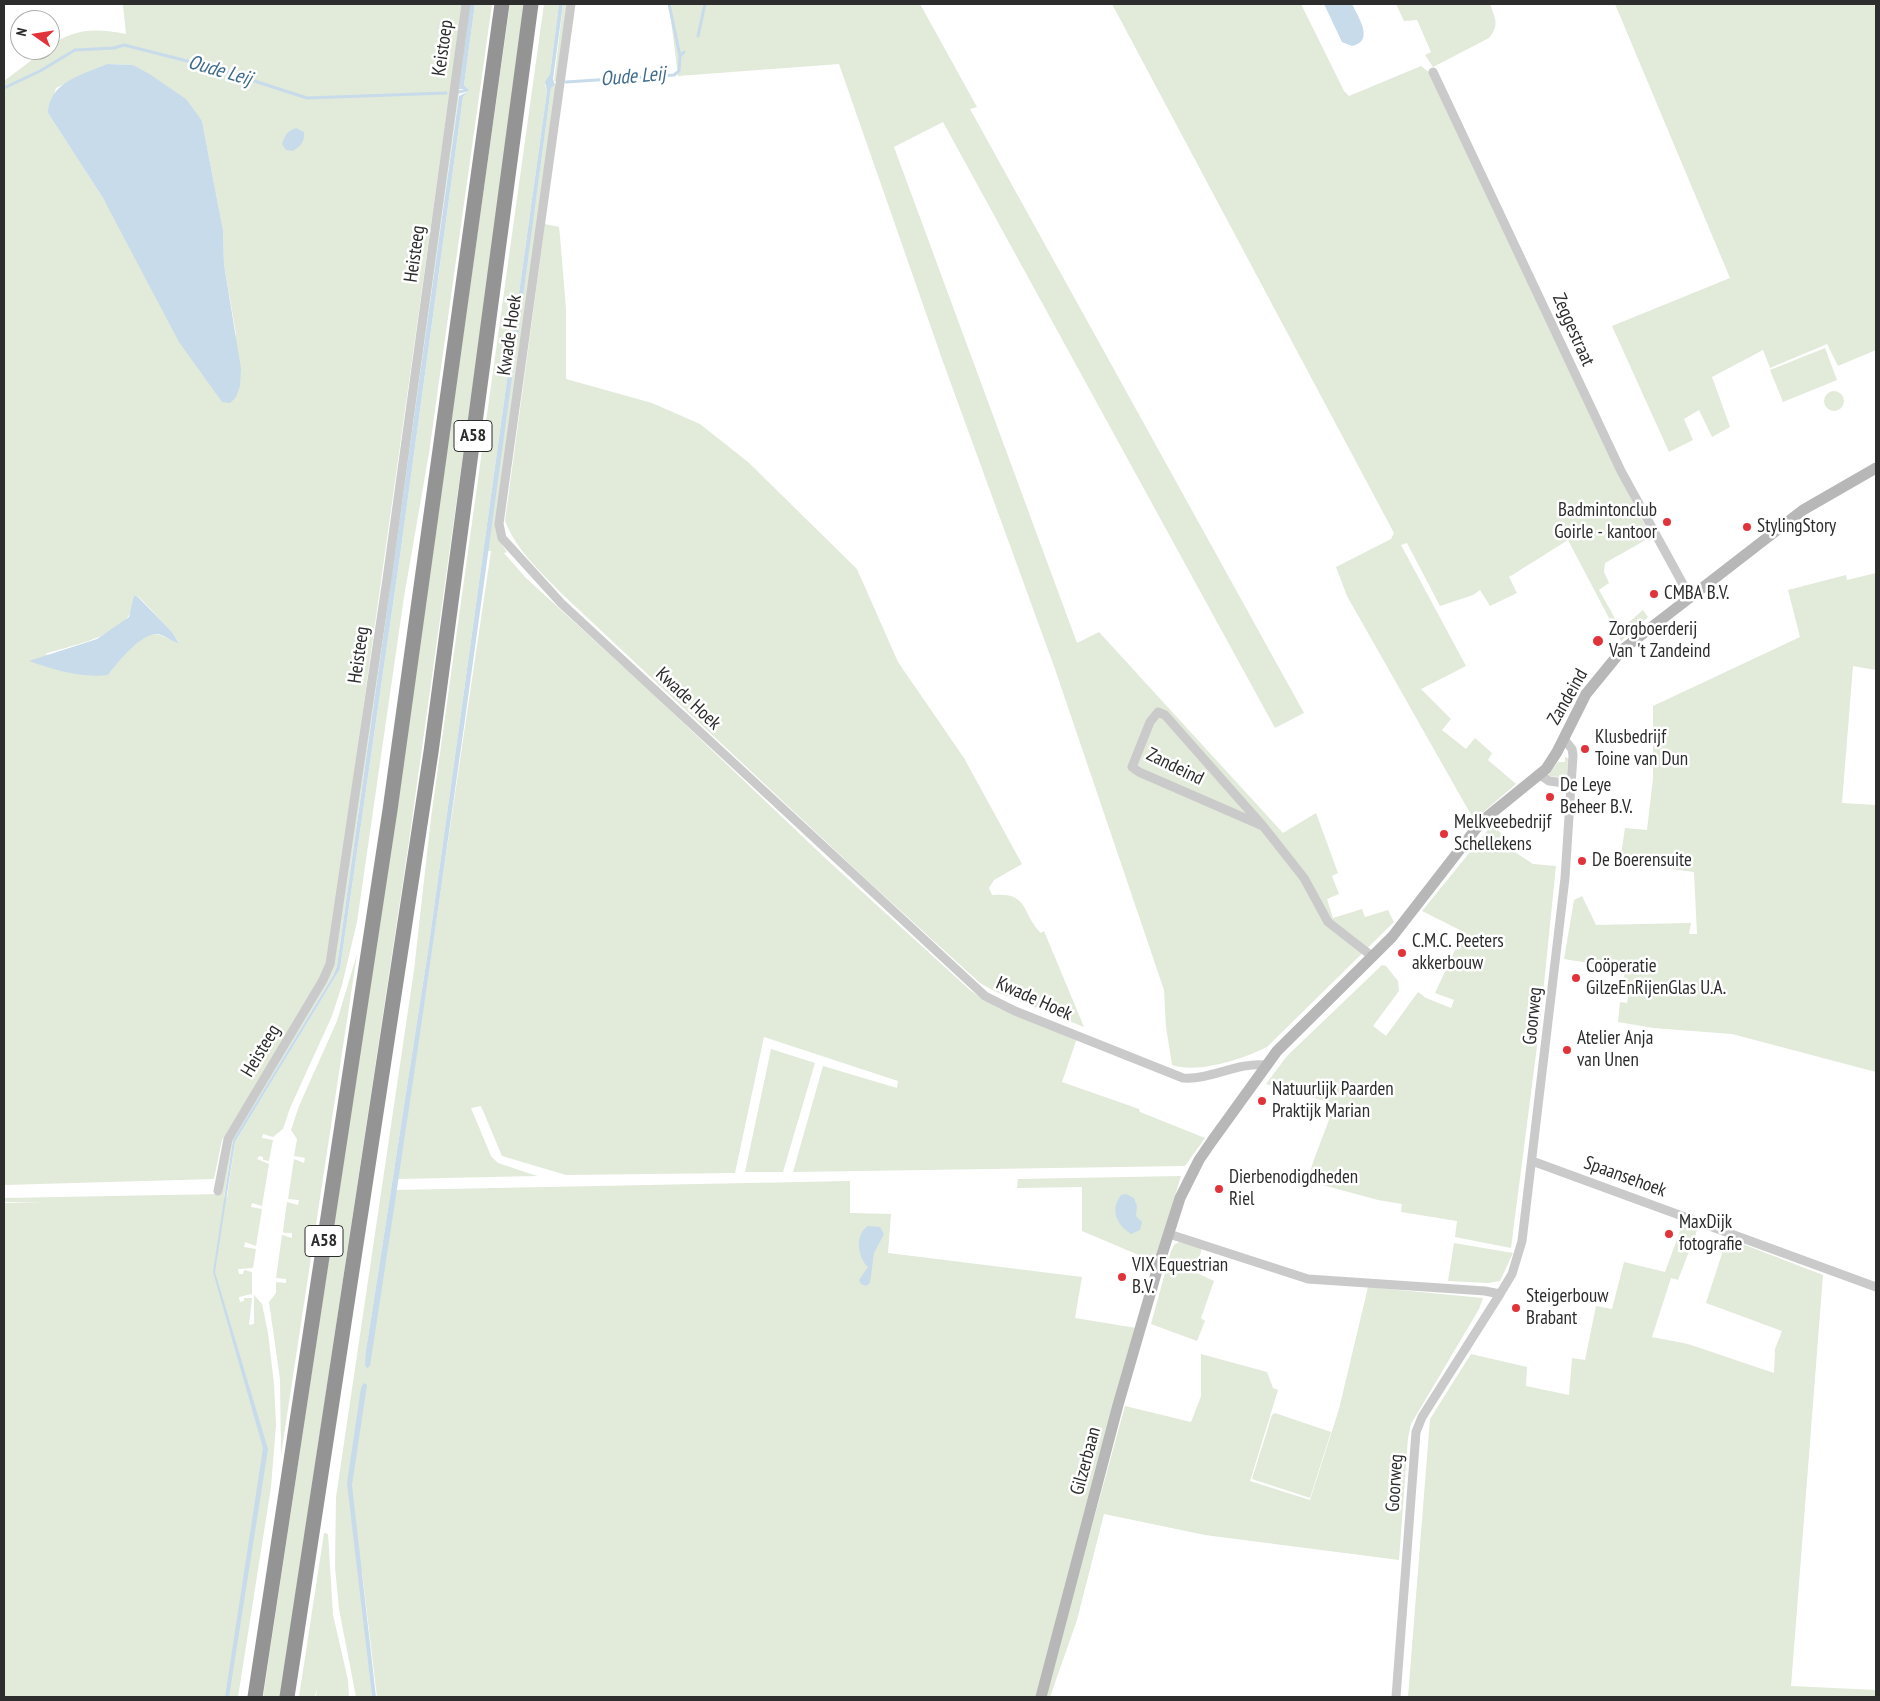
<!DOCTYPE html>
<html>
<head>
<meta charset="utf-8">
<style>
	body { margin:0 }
	#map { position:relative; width:1880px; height:1701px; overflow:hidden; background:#fff; font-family:"PT Sans Narrow",sans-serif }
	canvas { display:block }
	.frame { position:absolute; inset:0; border:5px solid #2d2d2d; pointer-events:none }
	.north { position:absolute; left:10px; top:10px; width:50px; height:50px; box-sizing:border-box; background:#fff; border:1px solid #ababab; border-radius:50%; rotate:283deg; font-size:14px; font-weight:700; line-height:20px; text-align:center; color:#2d2d2d }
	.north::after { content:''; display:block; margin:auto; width:18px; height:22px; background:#e0333a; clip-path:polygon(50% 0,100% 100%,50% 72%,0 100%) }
</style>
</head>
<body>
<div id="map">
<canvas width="1880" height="1701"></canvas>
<div class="frame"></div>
<div class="north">N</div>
</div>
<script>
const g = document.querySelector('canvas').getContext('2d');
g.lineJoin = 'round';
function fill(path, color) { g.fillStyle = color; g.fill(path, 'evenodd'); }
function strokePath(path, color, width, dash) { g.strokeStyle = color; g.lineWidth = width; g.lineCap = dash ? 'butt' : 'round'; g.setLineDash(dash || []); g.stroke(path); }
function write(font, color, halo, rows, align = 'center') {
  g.font = font + ' "PT Sans Narrow",sans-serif'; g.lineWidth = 5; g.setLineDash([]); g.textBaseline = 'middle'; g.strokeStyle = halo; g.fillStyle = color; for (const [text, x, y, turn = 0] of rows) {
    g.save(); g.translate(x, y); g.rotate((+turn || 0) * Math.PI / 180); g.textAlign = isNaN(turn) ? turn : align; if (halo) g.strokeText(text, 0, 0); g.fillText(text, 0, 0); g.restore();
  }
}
fill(new Path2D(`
	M 116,4 L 462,4 L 327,966 L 281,1045 L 222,1140 L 214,1179 L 4,1185 L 4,81 L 45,50 L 50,50 L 50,46 C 74,28 97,28 126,34 L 123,5 ZM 107,64 L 133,65 L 202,121 L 223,230 L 224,264 L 236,334 L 222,402 L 103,198 L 48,113 L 56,88 ZM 134,595 L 139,597 L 172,632 L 179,642 C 171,642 167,637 160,635 C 143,629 117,663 108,675 L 45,654 C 72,645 107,640 127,618 C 132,613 132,602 134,595 Z
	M 469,4 L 470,4 L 459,94 L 337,966 L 333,976 L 233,1140 L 224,1198 L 227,1198 L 235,1142 L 340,969 L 400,556 L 463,97 L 467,92 L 464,85 L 475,4 L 492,4 L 429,453 L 404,597 L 357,922 L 342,985 L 332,1016 L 290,1108 L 283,1129 L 273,1137 L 263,1134 L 262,1138 L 273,1140 L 269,1161 L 263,1160 L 263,1157 L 259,1156 L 257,1159 L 269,1164 L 262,1206 L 252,1203 L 251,1207 L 262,1209 L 256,1246 L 245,1242 L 244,1247 L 256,1249 L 253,1268 L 238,1269 L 239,1274 L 243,1274 L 244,1270 L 252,1272 L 252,1294 L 239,1297 L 240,1302 L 244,1301 L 244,1298 L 252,1298 L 249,1325 L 254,1324 L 254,1295 L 262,1304 L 268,1333 L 274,1384 L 276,1425 L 271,1487 L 238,1697 L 4,1697 L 4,1203 L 44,1202 L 4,1202 L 4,1198 L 222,1194 L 228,1144 L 328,976 Z
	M 510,4 L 526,4 L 408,848 L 280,1697 L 263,1697 L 390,854 Z
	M 544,4 L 559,4 L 550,74 L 545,85 L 547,91 L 428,951 L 366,1351 L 395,1190 L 850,1181 L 850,1213 L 891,1214 L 888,1253 L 1082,1277 L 1075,1318 L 1136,1328 L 1036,1697 L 377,1697 L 362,1572 L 358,1572 L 372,1697 L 356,1697 L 339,1609 L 335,1567 L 336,1497 L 414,970 L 431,818 Z
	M 563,4 L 568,4 L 558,81 L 554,81 Z
	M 669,4 L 920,4 L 977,107 L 970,109 L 1304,713 L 1275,728 L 943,122 L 894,147 L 1077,643 L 1099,632 L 1283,833 L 1316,813 L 1338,873 L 1332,876 L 1339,894 L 1327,899 L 1333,918 L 1362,909 L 1365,917 L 1388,910 L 1394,922 L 1267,1047 C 1243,1059 1198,1074 1172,1065 L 1166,1027 L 1164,990 L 1055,669 L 942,359 L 839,64 L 678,76 Z
	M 1112,4 L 1301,4 L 1344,91 L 1349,96 L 1421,66 L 1430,73 L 1624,485 L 1651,537 L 1605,563 L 1604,572 L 1609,583 L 1599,590 L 1621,629 L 1643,610 L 1648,617 L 1621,641 L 1568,540 L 1509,577 L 1517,593 L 1490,606 L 1480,590 L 1473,595 L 1440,606 L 1407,543 L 1401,545 L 1466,666 L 1421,689 L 1451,719 L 1442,730 L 1466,749 L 1475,738 L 1492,753 L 1488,760 L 1516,784 L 1474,820 L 1347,596 L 1336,567 L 1391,539 L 1394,533 Z
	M 1396,4 L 1490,4 C 1495,18 1500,25 1489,38 L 1433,67 L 1425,55 L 1431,52 L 1417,20 L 1404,21 Z
	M 1615,4 L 1873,4 L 1876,8 L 1876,350 L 1838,366 L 1827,344 L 1770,368 L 1763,350 L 1712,377 L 1730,427 L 1712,437 L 1699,410 L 1684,419 L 1693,440 L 1669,452 L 1612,326 L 1730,278 Z
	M 557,84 L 498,539 L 507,552 L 504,553 L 526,578 L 652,693 L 824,857 L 970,990 L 980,997 L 1077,1038 L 1062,1082 L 1139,1109 L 1140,1112 L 1205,1138 L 1185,1166 L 793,1172 L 823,1066 L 897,1088 L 898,1081 L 764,1037 L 735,1173 L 566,1175 L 502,1156 L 481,1106 L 471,1108 L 491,1156 L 498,1163 L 537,1176 L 398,1179 L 491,551 L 488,551 L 551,88 Z
	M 545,224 L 559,227 L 560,236 L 566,309 L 566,379 L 652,403 L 700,424 L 748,462 L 857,569 L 898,662 L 964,758 L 1022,864 L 994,880 L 989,888 L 992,895 C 1030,892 1020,912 1041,933 L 1044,931 L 1084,1027 L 994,991 L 980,983 L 870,883 L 561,593 C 539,570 517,551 505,521 Z
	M 1825,348 L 1837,380 L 1783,402 L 1770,370 Z
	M1824 401a10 10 0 1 1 20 0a10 10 0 1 1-20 0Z
	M 1876,573 L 1876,670 L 1853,666 L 1842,803 L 1876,805 L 1876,1072 L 1732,1034 L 1653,1028 L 1618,1022 L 1620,1002 L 1627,1003 L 1629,993 L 1622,992 L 1625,969 L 1564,959 L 1574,900 L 1582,896 L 1596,925 L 1691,923 L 1689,934 L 1697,934 L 1694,872 L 1663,868 L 1664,861 L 1621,855 L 1625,828 L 1647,830 L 1653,778 L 1653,706 L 1800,637 L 1788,590 L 1846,575 L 1847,580 Z
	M 1565,757 L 1568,758 L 1567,778 L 1548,776 L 1558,762 L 1565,762 Z
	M 1492,825 L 1502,834 L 1498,841 L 1533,864 L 1556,866 L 1540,1023 L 1511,1248 L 1455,1237 L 1457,1221 L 1401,1212 L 1402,1204 L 1378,1200 L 1308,1181 L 1313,1162 L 1335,1104 L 1266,1084 L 1287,1056 L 1382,965 L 1386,966 L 1398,981 L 1399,991 L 1373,1026 L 1386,1036 L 1418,992 L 1426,998 L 1451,1008 L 1454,1000 L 1435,993 L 1455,950 L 1466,933 L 1422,911 Z
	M 357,954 L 281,1455 L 280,1379 L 269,1302 L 276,1293 L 276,1282 L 286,1283 L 286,1279 L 276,1278 L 282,1235 L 292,1238 L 292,1233 L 284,1233 L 283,1231 L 287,1202 L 298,1205 L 299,1200 L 288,1199 L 294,1159 L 304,1163 L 305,1158 L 294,1156 L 297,1139 L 291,1130 L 299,1106 L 337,1021 Z
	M 771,1049 L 815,1063 L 783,1172 L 745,1172 Z
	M 1181,1176 L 1155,1262 L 1082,1231 L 1082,1187 L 1017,1188 L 1018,1179 Z
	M 1683,1223 L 1698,1228 L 1678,1280 L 1671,1278 L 1652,1337 L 1688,1344 L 1774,1373 L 1775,1349 L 1782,1331 L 1706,1303 L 1727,1238 L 1823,1275 L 1791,1686 L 1876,1690 L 1876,1697 L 1408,1697 L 1430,1419 L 1471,1354 L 1527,1367 L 1526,1386 L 1569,1395 L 1572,1358 L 1585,1360 L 1596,1306 L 1612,1309 L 1624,1262 L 1665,1272 Z
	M 1179,1242 L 1202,1248 L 1195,1272 L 1214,1281 L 1201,1318 L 1205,1321 L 1197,1341 L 1151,1324 L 1171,1251 L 1174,1245 Z
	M 1454,1243 L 1513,1253 L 1500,1281 L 1488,1283 L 1448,1281 Z
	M 1368,1287 L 1483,1298 L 1479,1309 L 1411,1424 L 1408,1438 L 1399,1560 L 1205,1535 L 1104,1514 L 1077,1620 L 1050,1697 L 1045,1697 L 1125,1406 L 1191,1422 L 1201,1396 L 1201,1354 L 1267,1372 L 1273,1388 L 1278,1390 L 1250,1481 L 1310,1500 L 1339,1409 Z
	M 1275,1413 L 1331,1432 L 1310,1498 L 1252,1479 L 1272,1415 Z
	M 324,1533 L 328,1534 L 333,1615 L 348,1680 L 349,1697 L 316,1697 L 317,1688 L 315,1697 L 299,1697 Z`), '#e2eada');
fill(new Path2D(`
	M 470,4 L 475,4 L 464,85 L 467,89 L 459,89 Z
	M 559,4 L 563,4 L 553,79 L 555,85 L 551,88 C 494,515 436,941 370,1366 L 367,1368 L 365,1365 L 366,1351 L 428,951 L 547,91 L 545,82 L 550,74 Z
	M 1324,4 L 1352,4 C 1358,17 1375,41 1352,46 L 1342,42 Z
	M 107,64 L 133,65 L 151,75 L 186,99 L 202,121 L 223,230 L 224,264 L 241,369 L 240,386 L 236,397 L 230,403 L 222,402 L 179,342 L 103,198 L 48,113 C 49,82 82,75 107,64 Z
	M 467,92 L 463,97 L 400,556 L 340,969 L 235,1142 L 215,1272 L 268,1449 L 229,1697 L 225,1697 L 263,1448 L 213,1272 L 233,1140 L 333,976 L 337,966 L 459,96 Z
	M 296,128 L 304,132 C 305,141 301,146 293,151 L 286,150 L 282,144 C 285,135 287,131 296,128 Z
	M 134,595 L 138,597 L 172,632 L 179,643 C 171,642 165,635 158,634 C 141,633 118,662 108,675 C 81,678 54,670 29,661 L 97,639 L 129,617 Z
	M 1126,1194 L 1134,1198 L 1137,1206 L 1136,1216 L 1142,1222 L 1140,1230 L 1131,1234 C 1116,1224 1110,1210 1121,1195 Z
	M 868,1226 L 880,1227 L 884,1234 L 874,1253 L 870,1283 L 866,1286 L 861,1284 L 859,1280 L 868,1267 C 858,1258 854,1235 868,1226 Z
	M 364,1383 L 367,1385 L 352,1485 L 376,1697 L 372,1697 L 347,1483 L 361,1388 Z`), '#c7dbea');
strokePath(new Path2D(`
	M 669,4 L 680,56
	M 698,36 L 705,4
	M 566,82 L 674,75 L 679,71 L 680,56 L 684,52
	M 4,88 L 40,71 L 75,50 L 114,48 L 124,45 L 211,67 L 307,98 L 446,93
	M 459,92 L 467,90`), '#c7dbea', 3);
strokePath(new Path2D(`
	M 571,4 L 499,524 L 502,538 L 561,603 L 985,996 L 1015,1011 L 1183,1078 C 1211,1080 1237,1062 1265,1065
	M 1433,72 L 1621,471 L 1690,597
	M 1158,712 L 1165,715 L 1263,826 L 1139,772 L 1132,767 L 1150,722 Z
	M 1540,775 L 1549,781 L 1572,784
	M 1263,826 L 1304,878 L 1328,922 L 1373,957
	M 1532,1161 L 1876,1287
	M 218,1191 L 228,1139 L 323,980 L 330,964 L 387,579 L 466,4
	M 1169,1234 L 1308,1279 L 1485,1291 L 1500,1294
	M 1396,1697 L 1416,1432 L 1422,1417 L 1500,1294 L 1512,1274 L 1522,1241 L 1565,878 L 1573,755 L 1572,749 L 1564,739`), '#cacaca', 9);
strokePath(new Path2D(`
	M 1041,1697 L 1118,1405 L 1158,1267 L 1180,1198 L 1199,1160 L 1212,1141 L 1277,1051 L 1392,937 L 1482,821 L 1546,769 L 1557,752 L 1586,694 L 1622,650 L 1803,510 L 1876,468`), '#b7b7b7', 11);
strokePath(new Path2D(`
	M 255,1697 L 390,810 L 502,4
	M 287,1697 L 431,752 L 531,4`), '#949494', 15);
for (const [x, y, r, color] of [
	[1667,522,5,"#e0333a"],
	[1747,527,5,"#e0333a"],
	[1654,594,5,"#e0333a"],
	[1598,641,6,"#e0333a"],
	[1585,749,5,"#e0333a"],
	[1550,797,5,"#e0333a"],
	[1444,834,5,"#e0333a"],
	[1582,861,5,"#e0333a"],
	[1402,953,5,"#e0333a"],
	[1576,978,5,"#e0333a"],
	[1567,1050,5,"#e0333a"],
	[1262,1101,5,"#e0333a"],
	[1219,1189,5,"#e0333a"],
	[1669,1234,5,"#e0333a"],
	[1122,1277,5,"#e0333a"],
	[1516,1308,5,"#e0333a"]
]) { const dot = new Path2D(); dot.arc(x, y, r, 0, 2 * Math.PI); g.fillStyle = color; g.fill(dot); strokePath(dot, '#fff', 2); }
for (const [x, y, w] of [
	[473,436,38],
	[324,1241,38]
]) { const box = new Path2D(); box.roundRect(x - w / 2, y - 15.5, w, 31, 4); g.fillStyle = '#fff'; g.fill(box); strokePath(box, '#2d2d2d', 1); }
write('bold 18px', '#2d2d2d', null, [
	["A58",473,436],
	["A58",324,1241]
]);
write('19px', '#2d2d2d', '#fff', [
	["Keistoep",443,48,-82],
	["Heisteeg",415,254,-82],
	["Zeggestraat",1573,330,66],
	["Kwade Hoek",510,335,-82],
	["Heisteeg",359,655,-82],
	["Zandeind",1568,697,-60],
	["Kwade Hoek",688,699,43],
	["Zandeind",1175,767,26],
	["Kwade Hoek",1034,999,24],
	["Goorweg",1533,1016,-84],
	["Heisteeg",261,1051,-59],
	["Spaansehoek",1625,1177,20],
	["Gilzerbaan",1086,1461,-75],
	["Goorweg",1395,1483,-86]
]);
write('19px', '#2d2d2d', '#fff', [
	["Badmintonclub",1657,511,"right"],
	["Goirle - kantoor",1657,533,"right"],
	["StylingStory",1757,527],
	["CMBA B.V.",1664,594],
	["Zorgboerderij",1609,630],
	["Van 't Zandeind",1609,652],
	["Klusbedrijf",1595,738],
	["Toine van Dun",1595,760],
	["De Leye",1560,786],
	["Beheer B.V.",1560,808],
	["Melkveebedrijf",1454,823],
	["Schellekens",1454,845],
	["De Boerensuite",1592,861],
	["C.M.C. Peeters",1412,942],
	["akkerbouw",1412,964],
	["Coöperatie",1586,967],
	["GilzeEnRijenGlas U.A.",1586,989],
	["Atelier Anja",1577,1039],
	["van Unen",1577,1061],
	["Natuurlijk Paarden",1272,1090],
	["Praktijk Marian",1272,1112],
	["Dierbenodigdheden",1229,1178],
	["Riel",1229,1200],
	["MaxDijk",1679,1223],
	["fotografie",1679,1245],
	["VIX Equestrian",1132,1266],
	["B.V.",1132,1288],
	["Steigerbouw",1526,1297],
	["Brabant",1526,1319]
], 'left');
write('italic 20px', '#3e6b8c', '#fff', [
	["Oude Leij",220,71,16],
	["Oude Leij",633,77,-5]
]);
</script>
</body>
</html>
